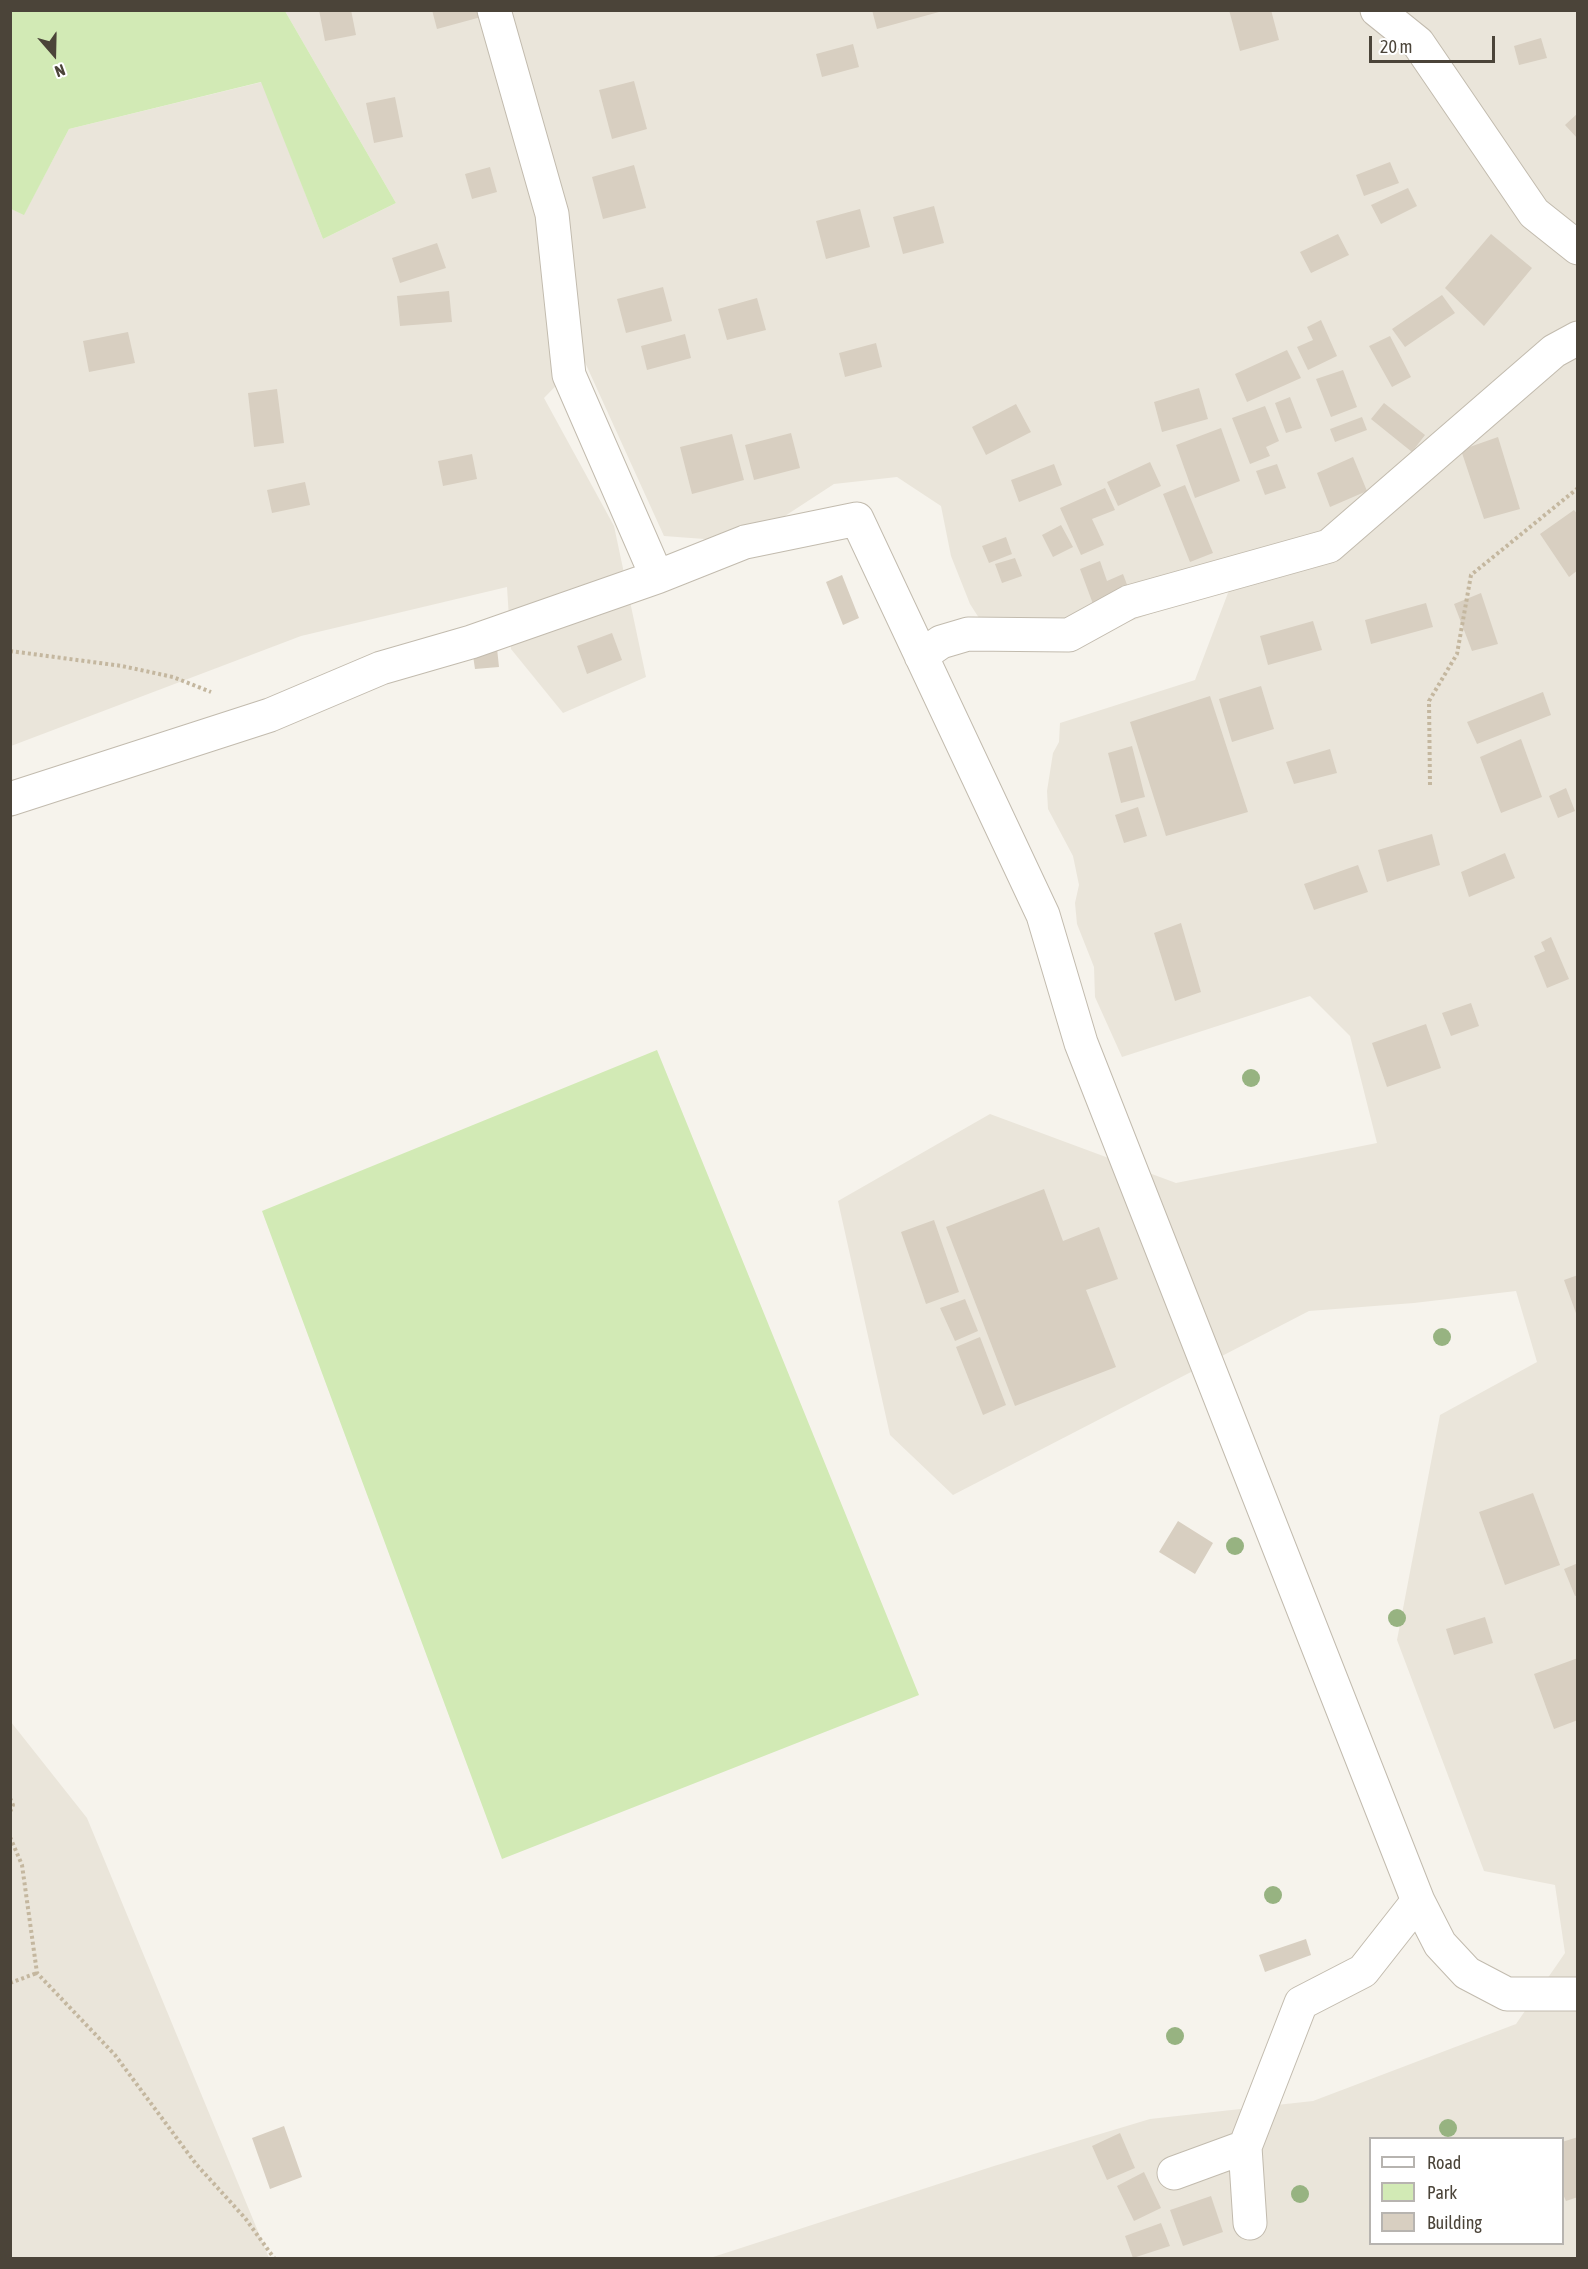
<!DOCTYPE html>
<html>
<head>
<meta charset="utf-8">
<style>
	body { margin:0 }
	#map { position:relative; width:1588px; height:2269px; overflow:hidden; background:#f6f3ec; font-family:"Asap Condensed",sans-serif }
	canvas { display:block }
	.frame { position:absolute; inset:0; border:12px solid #4b4439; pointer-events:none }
	.legend { position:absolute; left:1369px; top:2137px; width:195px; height:108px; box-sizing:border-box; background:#fff; border:2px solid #b7b4b0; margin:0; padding:8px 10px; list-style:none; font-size:18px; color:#4b4439 }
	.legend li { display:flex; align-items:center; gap:12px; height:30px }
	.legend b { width:30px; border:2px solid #b7b4b0 }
	.north { position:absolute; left:24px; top:24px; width:60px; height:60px; -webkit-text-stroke:4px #fff; paint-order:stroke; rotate:160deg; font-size:16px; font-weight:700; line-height:24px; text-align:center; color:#4b4439 }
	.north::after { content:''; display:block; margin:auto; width:21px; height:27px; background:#4b4439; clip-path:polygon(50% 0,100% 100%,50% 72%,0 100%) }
	.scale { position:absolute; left:1369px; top:36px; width:126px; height:27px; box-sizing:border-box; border:3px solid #4b4439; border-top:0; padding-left:8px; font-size:18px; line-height:21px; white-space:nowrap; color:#4b4439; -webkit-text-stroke:4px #fff; paint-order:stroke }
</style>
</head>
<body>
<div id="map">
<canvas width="1588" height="2269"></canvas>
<div class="frame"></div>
<ul class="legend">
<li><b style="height:8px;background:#fff"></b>Road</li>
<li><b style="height:16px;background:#d2eab5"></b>Park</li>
<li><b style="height:16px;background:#d8cfc1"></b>Building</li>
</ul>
<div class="north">N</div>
<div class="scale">20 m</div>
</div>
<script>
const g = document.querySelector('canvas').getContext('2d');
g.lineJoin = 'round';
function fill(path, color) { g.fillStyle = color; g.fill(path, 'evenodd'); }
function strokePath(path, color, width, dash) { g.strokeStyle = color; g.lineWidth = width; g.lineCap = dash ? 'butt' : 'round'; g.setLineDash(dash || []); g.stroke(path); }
fill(new Path2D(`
	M 285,11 L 1577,11 L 1577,2258 L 710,2258 L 994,2166 L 1150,2119 L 1313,2101 L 1516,2024 L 1565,1953 L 1555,1885 L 1484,1871 L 1397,1640 L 1440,1415 L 1537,1362 L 1516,1291 L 1414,1303 L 1309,1311 L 953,1495 L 890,1435 L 838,1201 L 990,1114 L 1176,1183 L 1377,1143 L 1350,1036 L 1310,996 L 1122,1057 L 1095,997 L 1094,967 L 1077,924 L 1075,903 L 1079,885 L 1073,856 L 1048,809 L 1047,791 L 1053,753 L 1059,742 L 1060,723 L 1195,680 L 1231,585 L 1086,637 L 997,646 L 970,604 L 951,556 L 941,506 L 897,477 L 834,484 L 745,542 L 664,536 L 583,358 L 544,398 L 614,526 L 646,677 L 563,713 L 511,649 L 507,587 L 301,636 L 11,746 L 11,209 L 24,214 L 69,129 L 262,82 L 323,239 L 396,203 ZM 1370,2138 L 1562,2138 L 1562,2244 L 1370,2244 Z
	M 11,1722 L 87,1818 L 269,2258 L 11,2258 Z`), '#eae5da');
fill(new Path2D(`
	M 10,11 L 285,11 L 396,203 L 323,239 L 261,82 L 69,129 L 24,215 L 11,209 Z
	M 657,1050 L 919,1695 L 502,1859 L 262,1211 Z`), '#d2eab5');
fill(new Path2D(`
	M 319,10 L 351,10 L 356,35 L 325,41 Z
	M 432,10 L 479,10 L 481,17 L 437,29 Z
	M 872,10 L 939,10 L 939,12 L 877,29 Z
	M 1229,10 L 1271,10 L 1279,40 L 1240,51 Z
	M 1541,38 L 1547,58 L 1519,65 L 1514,46 Z
	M 853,44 L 859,67 L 822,77 L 816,54 Z
	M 634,81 L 647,129 L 612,139 L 599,90 Z
	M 395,97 L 403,137 L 374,143 L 366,103 Z
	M 1578,113 L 1578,139 L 1565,125 Z
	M 1390,162 L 1399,183 L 1364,196 L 1356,175 Z
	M 634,165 L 646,208 L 603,219 L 592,177 Z
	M 490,167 L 497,192 L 472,199 L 465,174 Z
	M 1408,188 L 1417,206 L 1381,224 L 1371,205 Z
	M 934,206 L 944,243 L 903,254 L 893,217 Z
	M 860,209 L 870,247 L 826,259 L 816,221 Z
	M 1338,234 L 1349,255 L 1311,273 L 1300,252 Z
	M 1491,234 L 1532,268 L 1484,326 L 1445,288 Z
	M 437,243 L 446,268 L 400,283 L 392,258 Z
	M 663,287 L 672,321 L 626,333 L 617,299 Z
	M 449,291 L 452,322 L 400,326 L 397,296 Z
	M 1442,295 L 1455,313 L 1405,347 L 1392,329 Z
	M 757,298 L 766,330 L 727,340 L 718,309 Z
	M 1321,320 L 1337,356 L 1308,370 L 1297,347 L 1313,340 L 1307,327 Z
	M 128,332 L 135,363 L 89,372 L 83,341 Z
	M 685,334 L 691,358 L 647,370 L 641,346 Z
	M 1390,336 L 1411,377 L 1392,387 L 1369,346 Z
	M 876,343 L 882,367 L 845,377 L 839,353 Z
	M 1287,350 L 1301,378 L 1247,402 L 1235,374 Z
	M 1343,370 L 1357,407 L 1331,417 L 1316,379 Z
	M 1199,388 L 1208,419 L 1162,432 L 1154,402 Z
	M 277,389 L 284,443 L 254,447 L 248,393 Z
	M 1290,397 L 1302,428 L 1286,433 L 1275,403 Z
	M 1384,403 L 1425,435 L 1412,452 L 1371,419 Z
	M 1016,404 L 1031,432 L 986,455 L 972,427 Z
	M 1265,406 L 1279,441 L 1266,447 L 1270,456 L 1250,464 L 1232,418 Z
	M 1362,417 L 1367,430 L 1335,442 L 1330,429 Z
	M 1221,428 L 1240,481 L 1195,498 L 1176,445 Z
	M 791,433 L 800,468 L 754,480 L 745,445 Z
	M 732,434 L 744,480 L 692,494 L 680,447 Z
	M 1498,437 L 1520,509 L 1484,519 L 1461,450 Z
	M 472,454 L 477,479 L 443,486 L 438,461 Z
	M 1353,457 L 1367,491 L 1330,507 L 1317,473 Z
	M 1150,462 L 1161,486 L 1118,506 L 1107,482 Z
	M 1054,464 L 1062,485 L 1019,502 L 1011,480 Z
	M 1277,464 L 1286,488 L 1265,495 L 1256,471 Z
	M 305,482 L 310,505 L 272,513 L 267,490 Z
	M 1185,485 L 1213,553 L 1190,562 L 1163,494 Z
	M 1105,488 L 1115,510 L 1092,519 L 1104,545 L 1081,555 L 1060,508 Z
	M 1574,510 L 1578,515 L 1578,570 L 1569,577 L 1540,534 Z
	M 1061,525 L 1073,547 L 1053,557 L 1042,535 Z
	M 1006,537 L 1012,554 L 989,563 L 982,546 Z
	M 1015,558 L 1022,576 L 1002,583 L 995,564 Z
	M 1100,561 L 1107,581 L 1123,574 L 1129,590 L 1093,604 L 1080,569 Z
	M 842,575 L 859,618 L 843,625 L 826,582 Z
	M 1481,593 L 1498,644 L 1472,651 L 1454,604 Z
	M 1426,603 L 1433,627 L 1371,644 L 1365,620 Z
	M 1313,621 L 1322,650 L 1268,665 L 1260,636 Z
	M 612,633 L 622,660 L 587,674 L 577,646 Z
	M 496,639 L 499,667 L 475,669 L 471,642 Z
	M 1261,686 L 1274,729 L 1232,742 L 1219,699 Z
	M 1543,692 L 1551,715 L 1477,744 L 1467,722 Z
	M 1210,696 L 1248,812 L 1166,836 L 1130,722 Z
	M 1521,739 L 1542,797 L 1501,813 L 1480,757 Z
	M 1132,746 L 1145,797 L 1121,803 L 1108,753 Z
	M 1330,749 L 1337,773 L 1294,784 L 1286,762 Z
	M 1566,788 L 1575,811 L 1558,818 L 1549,796 Z
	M 1138,807 L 1147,836 L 1124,843 L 1115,815 Z
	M 1432,834 L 1440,865 L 1387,882 L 1378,850 Z
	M 1505,853 L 1515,878 L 1469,897 L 1461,872 Z
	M 1358,865 L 1368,892 L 1314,910 L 1304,884 Z
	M 1181,923 L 1201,992 L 1175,1001 L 1154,933 Z
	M 1551,937 L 1569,979 L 1547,988 L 1534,956 L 1545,951 L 1541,942 Z
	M 1471,1003 L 1479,1026 L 1451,1036 L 1442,1013 Z
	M 1426,1024 L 1441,1068 L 1387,1087 L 1372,1043 Z
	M 1044,1189 L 1063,1241 L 1099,1227 L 1118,1279 L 1086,1290 L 1116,1367 L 1015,1406 L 946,1227 Z
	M 934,1220 L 959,1292 L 926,1304 L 901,1232 Z
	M 1578,1275 L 1578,1316 L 1577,1316 L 1564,1280 Z
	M 965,1299 L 978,1331 L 955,1341 L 940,1308 Z
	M 980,1337 L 1006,1405 L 983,1415 L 956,1347 Z
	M 1533,1493 L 1560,1565 L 1505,1585 L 1479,1512 Z
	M 1178,1521 L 1213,1543 L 1195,1574 L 1159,1552 Z
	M 1578,1563 L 1578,1595 L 1575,1596 L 1564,1569 Z
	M 1485,1617 L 1493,1643 L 1454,1655 L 1446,1629 Z
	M 1578,1658 L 1578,1720 L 1554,1729 L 1534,1674 Z
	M 1306,1939 L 1311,1955 L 1265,1972 L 1259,1955 Z
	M 284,2126 L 302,2177 L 270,2189 L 252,2138 Z
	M 1120,2133 L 1135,2168 L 1107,2180 L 1092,2146 Z
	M 1578,2137 L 1578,2197 L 1566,2201 L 1562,2192 L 1562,2142 Z
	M 1144,2172 L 1161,2208 L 1134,2221 L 1117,2186 Z
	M 1211,2196 L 1223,2232 L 1183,2246 L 1170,2210 Z
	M 1161,2223 L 1170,2246 L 1133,2258 L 1125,2236 Z`), '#d8cfc1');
const street = new Path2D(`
	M 494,10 L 552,214 L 569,375 L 657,577 L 745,542 L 857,519 L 1043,915 L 1081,1043 L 1418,1901 L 1440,1944 L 1467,1973 L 1507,1994 L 1578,1994
	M 1377,10 L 1418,43 L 1534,213 L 1578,248
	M 921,656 L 941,642 L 968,634 L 1069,635 L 1129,602 L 1329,546 L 1554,351 L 1578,338
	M 10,799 L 270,715 L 381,668 L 471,642 L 657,577
	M 1174,2173 L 1245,2147
	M 1250,2223 L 1245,2147 L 1301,2003 L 1363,1971 L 1418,1901`);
strokePath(street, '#c2bbae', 35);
strokePath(new Path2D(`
	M 10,651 L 122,666 L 173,677 L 211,692
	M 1430,785 L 1429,701 L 1457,654 L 1471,575 L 1578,488
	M 10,1798 L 13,1805 L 10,1812
	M 10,1837 L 22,1865 L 37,1973 L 115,2055 L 196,2164 L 245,2218 L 274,2258
	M 10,1983 L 37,1973`), '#c4b79f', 4, [3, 3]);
strokePath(street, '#fff', 33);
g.fillStyle = '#97b381';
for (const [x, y] of [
	[1251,1078],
	[1442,1337],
	[1235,1546],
	[1397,1618],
	[1273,1895],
	[1175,2036],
	[1448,2128],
	[1300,2194]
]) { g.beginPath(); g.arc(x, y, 9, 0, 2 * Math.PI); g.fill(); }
</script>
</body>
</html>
